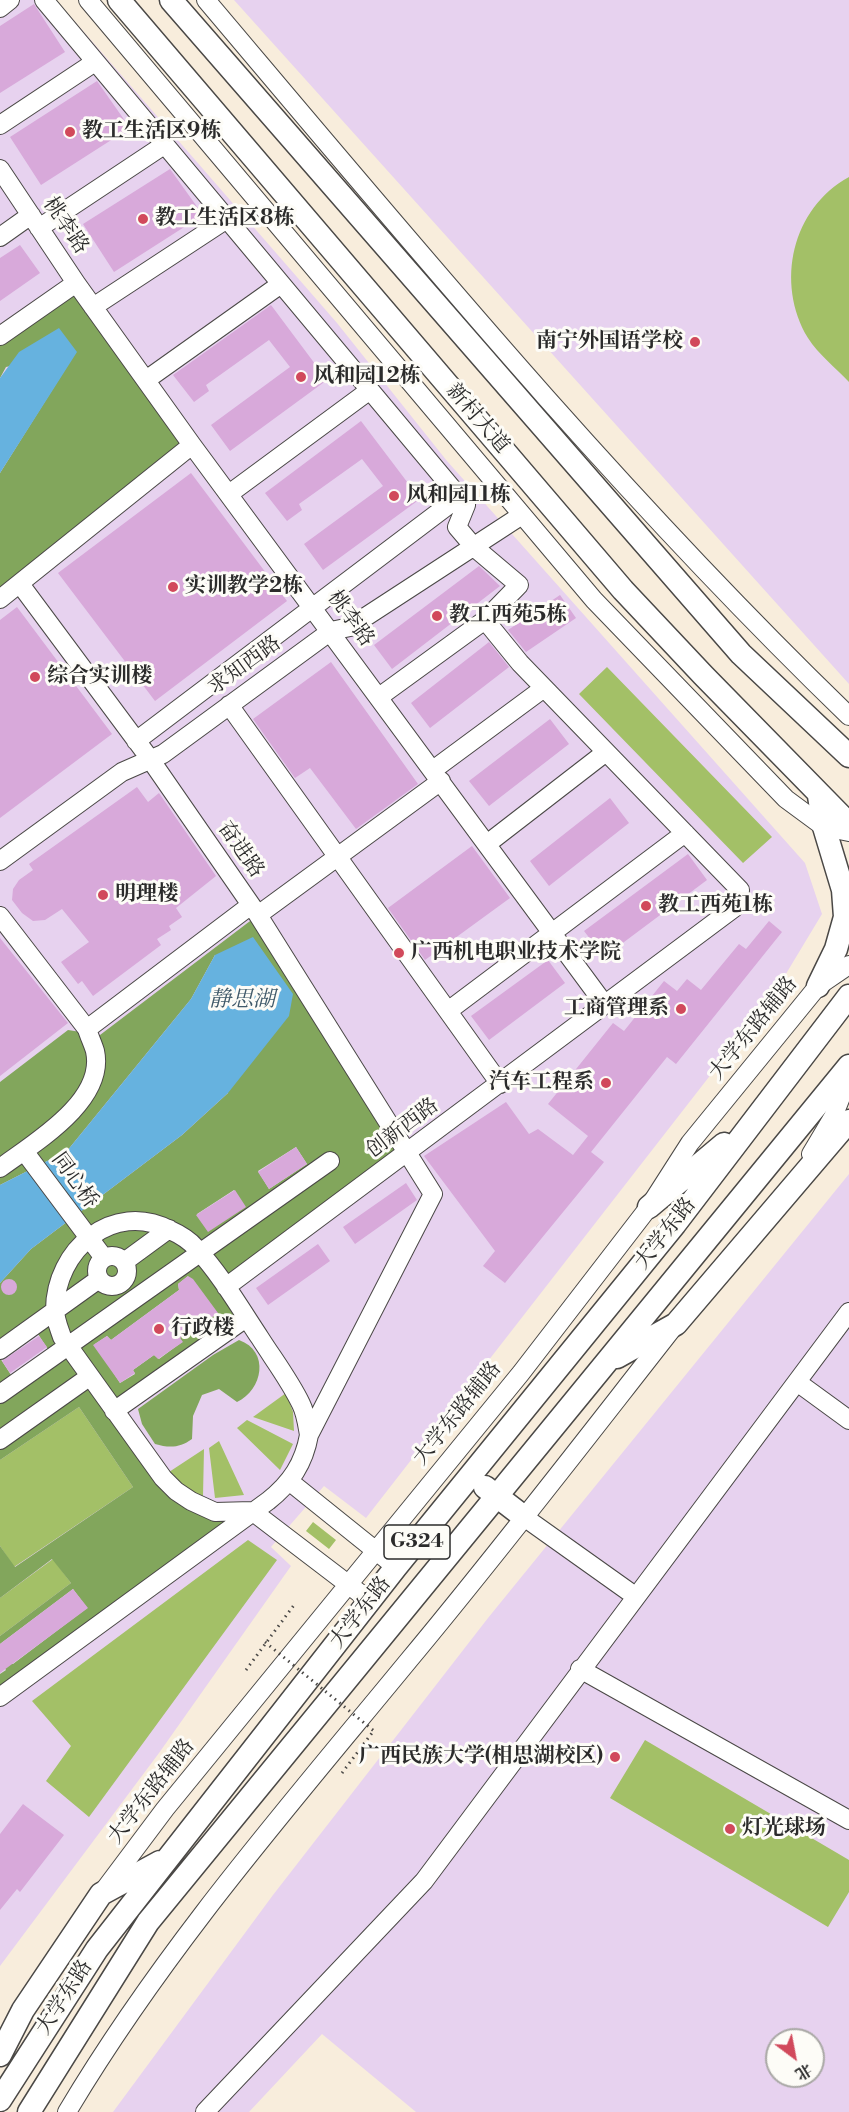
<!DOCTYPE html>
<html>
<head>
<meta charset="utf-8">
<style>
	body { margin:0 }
	#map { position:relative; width:849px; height:2112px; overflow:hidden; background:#f8eddc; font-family:"Libre Bodoni","Noto Serif SC",serif }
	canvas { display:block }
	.north { position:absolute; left:765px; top:2028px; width:60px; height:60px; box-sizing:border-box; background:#fdfcf7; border:2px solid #a9a8a5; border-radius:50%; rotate:148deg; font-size:16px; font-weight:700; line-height:24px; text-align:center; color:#2b2b2b }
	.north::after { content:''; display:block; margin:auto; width:21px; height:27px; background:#d1495b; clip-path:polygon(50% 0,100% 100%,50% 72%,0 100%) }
</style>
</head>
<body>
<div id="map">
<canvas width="849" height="2112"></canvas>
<div class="north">北</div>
</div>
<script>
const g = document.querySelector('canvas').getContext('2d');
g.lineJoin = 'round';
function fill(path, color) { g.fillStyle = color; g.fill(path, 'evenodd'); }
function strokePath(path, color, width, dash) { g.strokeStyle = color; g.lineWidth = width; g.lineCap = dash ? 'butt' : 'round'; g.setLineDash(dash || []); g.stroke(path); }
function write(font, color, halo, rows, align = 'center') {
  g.font = font + ' "Libre Bodoni","Noto Serif SC",serif'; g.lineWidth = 6; g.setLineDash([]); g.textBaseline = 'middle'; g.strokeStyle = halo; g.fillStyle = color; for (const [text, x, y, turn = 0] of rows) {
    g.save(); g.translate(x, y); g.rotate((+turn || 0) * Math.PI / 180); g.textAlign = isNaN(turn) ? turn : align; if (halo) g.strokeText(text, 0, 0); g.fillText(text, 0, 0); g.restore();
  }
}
fill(new Path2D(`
	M 0,0 L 56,0 L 337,323 L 447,461 L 805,863 L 822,914 L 775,992 L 366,1518 L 324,1486 L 271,1547 L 291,1566 L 159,1753 L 0,1966 Z
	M 234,0 L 849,0 L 849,685 L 849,684 Z
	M 849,1174 L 849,2112 L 416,2112 L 322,2034 L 249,2112 L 113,2112 L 273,1895 L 488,1618 ZM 777,2040 L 813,2040 L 813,2076 L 777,2076 Z`), '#e7d2ef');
fill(new Path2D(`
	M 849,177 L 849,382 C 836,368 818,354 808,338 C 775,283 792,208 849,177 Z
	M 607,667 L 772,837 L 743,863 L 579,694 Z
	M 286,1393 L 293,1412 L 294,1431 L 253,1417 Z
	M 79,1407 L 133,1487 L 14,1567 L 0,1546 L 0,1460 Z
	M 247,1420 L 293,1444 L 280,1470 L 237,1428 Z
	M 219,1441 L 244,1495 L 215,1498 L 209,1448 Z
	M 204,1449 L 203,1496 L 186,1489 L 169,1472 Z
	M 313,1522 L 336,1540 L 329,1549 L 306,1531 Z
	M 248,1540 L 277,1560 L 89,1817 L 46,1781 L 71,1746 L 32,1701 Z
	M 53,1559 L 71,1583 L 0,1636 L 0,1598 Z
	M 645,1740 L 849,1860 L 849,1892 L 828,1927 L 610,1798 Z`), '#a3c067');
fill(new Path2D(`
	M 76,283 L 192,445 L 0,599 L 0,473 L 76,352 L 6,367 L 0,378 L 0,336 Z
	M 258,915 L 407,1154 L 226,1287 L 246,1318 L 114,1411 L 163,1478 L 239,1513 L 0,1697 L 0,1674 L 6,1670 L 0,1661 L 13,1664 L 87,1608 L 73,1589 L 0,1644 L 0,1636 L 71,1583 L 52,1559 L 0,1598 L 0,1546 L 15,1567 L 133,1487 L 79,1407 L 0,1460 L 0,1283 L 31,1249 L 182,1135 L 228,1093 L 215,955 L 191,999 L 67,1151 L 0,1185 L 0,1082 L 68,1030 L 100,1035 ZM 296,1147 L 307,1164 L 269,1189 L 258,1171 ZM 234,1190 L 245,1207 L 197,1215 L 197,1214 ZM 188,1276 L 180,1338 L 182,1342 L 159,1359 L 154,1355 L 133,1370 L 135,1374 L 120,1383 L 95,1344 L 107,1336 L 111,1340 L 179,1290 L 178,1284 ZM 38,1334 L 49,1351 L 11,1375 L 0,1358 Z
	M 239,1340 C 270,1351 263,1390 237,1402 L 219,1389 L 202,1395 L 193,1416 L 192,1439 C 180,1448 169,1448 155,1444 L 142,1424 L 138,1409 L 213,1355 Z`), '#82a65c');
fill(new Path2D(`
	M 59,328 L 77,352 L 0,473 L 0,378 L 19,352 Z
	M 253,937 L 293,994 L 289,1016 L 228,1093 L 182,1135 L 31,1249 L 0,1283 L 0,1185 L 67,1151 L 191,999 L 215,955 Z`), '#66b2df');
fill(new Path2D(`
	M 34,4 L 65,52 L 0,93 L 0,26 Z
	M 97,81 L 130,128 L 41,185 L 10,137 Z
	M 170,169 L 203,215 L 114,272 L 83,224 Z
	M 20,245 L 40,273 L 0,301 L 0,258 Z
	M 271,305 L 327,380 L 230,451 L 211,425 L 290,367 L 269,340 L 206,385 L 209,391 L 194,402 L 173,375 Z
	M 361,421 L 420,499 L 323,570 L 304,544 L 383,486 L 362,459 L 299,504 L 302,510 L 287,521 L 265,493 Z
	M 191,473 L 287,601 L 155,701 L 58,573 Z
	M 479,566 L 500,586 L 392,669 L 374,645 Z
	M 560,595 L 576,618 L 526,652 L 508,630 Z
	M 17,607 L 112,734 L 0,818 L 0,620 Z
	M 489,642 L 509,667 L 430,728 L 411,703 Z
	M 331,662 L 418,784 L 356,829 L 310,768 L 295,778 L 253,719 Z
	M 550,719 L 569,744 L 489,806 L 469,781 Z
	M 137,787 L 148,802 L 159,793 L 216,876 L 176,908 L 182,917 L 169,926 L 171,930 L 157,939 L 161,945 L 93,996 L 82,981 L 78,984 L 61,962 L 89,942 L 62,909 L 45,920 L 33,921 L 22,913 L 12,900 L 13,889 L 19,880 L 33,870 L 29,864 Z
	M 610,798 L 629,823 L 549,886 L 530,861 Z
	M 472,846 L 510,898 L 425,960 L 388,908 Z
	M 688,854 L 707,880 L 604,957 L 584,931 Z
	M 769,921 L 782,932 L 676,1064 L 667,1057 L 591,1152 L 604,1162 L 505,1283 L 483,1266 L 495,1251 L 424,1156 L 506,1102 L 529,1134 L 538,1129 L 573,1155 L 588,1136 L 548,1104 L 613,1023 L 624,1031 L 664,981 L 677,991 L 687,979 L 701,990 L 739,944 L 746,949 Z
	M 0,938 L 68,1023 L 0,1076 Z
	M 548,960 L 565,983 L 489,1040 L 471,1016 Z
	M 296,1147 L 307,1164 L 269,1189 L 258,1172 Z
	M 406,1183 L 417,1200 L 355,1244 L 343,1227 Z
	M 235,1190 L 246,1207 L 208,1232 L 196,1215 Z
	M 318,1244 L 330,1261 L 268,1305 L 256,1288 Z
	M 188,1276 L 193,1279 L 218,1313 L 204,1323 L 201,1322 L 180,1338 L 183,1342 L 158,1359 L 154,1355 L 133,1370 L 135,1373 L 120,1383 L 93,1345 L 107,1336 L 111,1340 L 179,1290 L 178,1284 Z
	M1 1287a8 8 0 1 1 16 0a8 8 0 1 1-16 0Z
	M 39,1336 L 47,1347 L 10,1373 L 2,1361 Z
	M 73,1589 L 88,1608 L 0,1673 L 0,1644 Z
	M 23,1804 L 64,1835 L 20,1892 L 17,1889 L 0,1910 L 0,1834 Z`), '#d8a9da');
const minor = new Path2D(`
	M 44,0 L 466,505 L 457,527 L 474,547 L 519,585 L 485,620 L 520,663 L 740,890 L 739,899 L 734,908 L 226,1287
	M 88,0 L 594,600 L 786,799 L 824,827 L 849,832
	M 206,0 C 413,245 618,493 849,716
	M 0,8 L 10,0
	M 0,125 L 95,62
	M 0,169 L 76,283 L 192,445 L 605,1005
	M 39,228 L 164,145
	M 0,237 L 31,215
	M 93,307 L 227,219
	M 0,336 L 76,283
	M 146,380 L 281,284
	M 229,494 L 370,390
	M 0,599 L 192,445
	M 379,697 L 485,620
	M 229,705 L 500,1084
	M 136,741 L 459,497
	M 433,770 L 544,688
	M 487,844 L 606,752
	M 0,861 L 122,772 L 163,754 L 331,631 L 350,627 L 522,515
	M 258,915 L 441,781
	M 0,916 L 87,1029 L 251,905
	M 448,1011 L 685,833
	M 24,1151 L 104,1258
	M 811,1154 L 833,1117 L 849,1077
	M 0,1168 C 34,1143 106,1101 95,1051 C 93,1044 89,1036 87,1029
	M97 1271a15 15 0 1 1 30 0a15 15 0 1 1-30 0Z
	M 124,1262 L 169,1229
	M 0,1350 L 99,1279
	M 797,1382 L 849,1420
	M 0,1394 L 330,1161
	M 114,1411 L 246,1318
	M 309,1435 C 307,1424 306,1414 301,1404 C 290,1381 274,1360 260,1338 C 240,1308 221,1275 196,1248 C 190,1241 179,1234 170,1230 C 113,1200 55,1250 55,1310 C 55,1319 59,1328 62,1337 L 163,1478 L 176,1491 L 191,1501 L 215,1512 L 252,1511 L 370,1601
	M 0,1440 L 89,1377
	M 289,1481 L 396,1567
	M 524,1517 L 635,1596
	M 580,1669 L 849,1820
	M 0,1697 L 268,1501 C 291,1483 304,1463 309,1435 L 433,1194 L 258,915 L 150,759 L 20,584
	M 102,1893 L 165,1809 L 521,1373 L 649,1207 L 690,1143 L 818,986 L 849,965
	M 67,2112 C 164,1949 289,1806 409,1660 C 499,1552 585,1440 672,1329
	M 205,2112 L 424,1881 L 849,1312`);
const major = new Path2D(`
	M 119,0 L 623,590 L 703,675 L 849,824
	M 171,0 L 741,654 L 849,756
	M 818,986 L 836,949 L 845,917 L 843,890 L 824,827 L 819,796
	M 649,1207 L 724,1144
	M 617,1357 L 676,1324 L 849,1121
	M 485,1487 L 524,1517
	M 0,2055 L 23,2010 L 101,1894 L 160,1862
	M 0,2100 L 97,1949 L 396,1567 L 675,1224 L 849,996
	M 29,2112 L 148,1922 L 849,1066`);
strokePath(minor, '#4a4846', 20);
strokePath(major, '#4a4846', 25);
strokePath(new Path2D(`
	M 246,1670 L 294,1605
	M 342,1773 L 372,1733`), '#4a4846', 3, [1.5, 4.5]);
strokePath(minor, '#fff', 18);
strokePath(major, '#fff', 22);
strokePath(new Path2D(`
	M 265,1642 L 374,1731`), '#4a4846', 3, [1.5, 4.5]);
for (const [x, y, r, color] of [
	[70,132,6,"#d1495b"],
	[143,219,6,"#d1495b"],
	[695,342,6,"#d1495b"],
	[301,377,6,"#d1495b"],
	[394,496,6,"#d1495b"],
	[173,587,6,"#d1495b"],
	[437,616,6,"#d1495b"],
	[35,677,6,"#d1495b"],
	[103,895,6,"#d1495b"],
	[646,906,6,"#d1495b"],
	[399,953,6,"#d1495b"],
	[681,1009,6,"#d1495b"],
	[606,1083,6,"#d1495b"],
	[159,1329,6,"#d1495b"],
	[615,1757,6,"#d1495b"],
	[730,1829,6,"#d1495b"]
]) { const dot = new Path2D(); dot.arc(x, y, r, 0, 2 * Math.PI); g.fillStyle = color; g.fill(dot); strokePath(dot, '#fdfcf7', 2); }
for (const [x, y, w] of [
	[417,1542,66]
]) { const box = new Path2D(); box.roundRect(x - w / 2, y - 17, w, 34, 4.5); g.fillStyle = '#fdfcf7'; g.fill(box); strokePath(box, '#2b2b2b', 1.5); }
write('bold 20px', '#2b2b2b', null, [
	["G324",417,1542]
]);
write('bold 21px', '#2b2b2b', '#fdfcf7', [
	["教工生活区9栋",82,132],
	["教工生活区8栋",155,219],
	["南宁外国语学校",683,342,"right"],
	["风和园12栋",313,377],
	["风和园11栋",406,496],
	["实训教学2栋",185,587],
	["教工西苑5栋",449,616],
	["综合实训楼",47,677],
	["明理楼",115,895],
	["教工西苑1栋",658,906],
	["广西机电职业技术学院",411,953],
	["工商管理系",669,1009,"right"],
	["汽车工程系",594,1083,"right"],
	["行政楼",171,1329],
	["广西民族大学(相思湖校区)",603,1757,"right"],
	["灯光球场",742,1829]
], 'left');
write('21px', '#2b2b2b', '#fdfcf7', [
	["桃李路",65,226,56],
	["新村大道",477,419,49],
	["桃李路",350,619,54],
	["求知西路",245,666,-36],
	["奋进路",240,850,55],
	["大学东路辅路",754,1029,-51],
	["创新西路",403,1129,-37],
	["同心桥",74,1181,54],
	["大学东路",666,1234,-52],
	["大学东路辅路",458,1414,-51],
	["大学东路",361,1613,-52],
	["大学东路辅路",152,1792,-52],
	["大学东路",65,1998,-57]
]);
write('italic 22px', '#405a6a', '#fdfcf7', [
	["静思湖",242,1001]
]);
</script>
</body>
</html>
